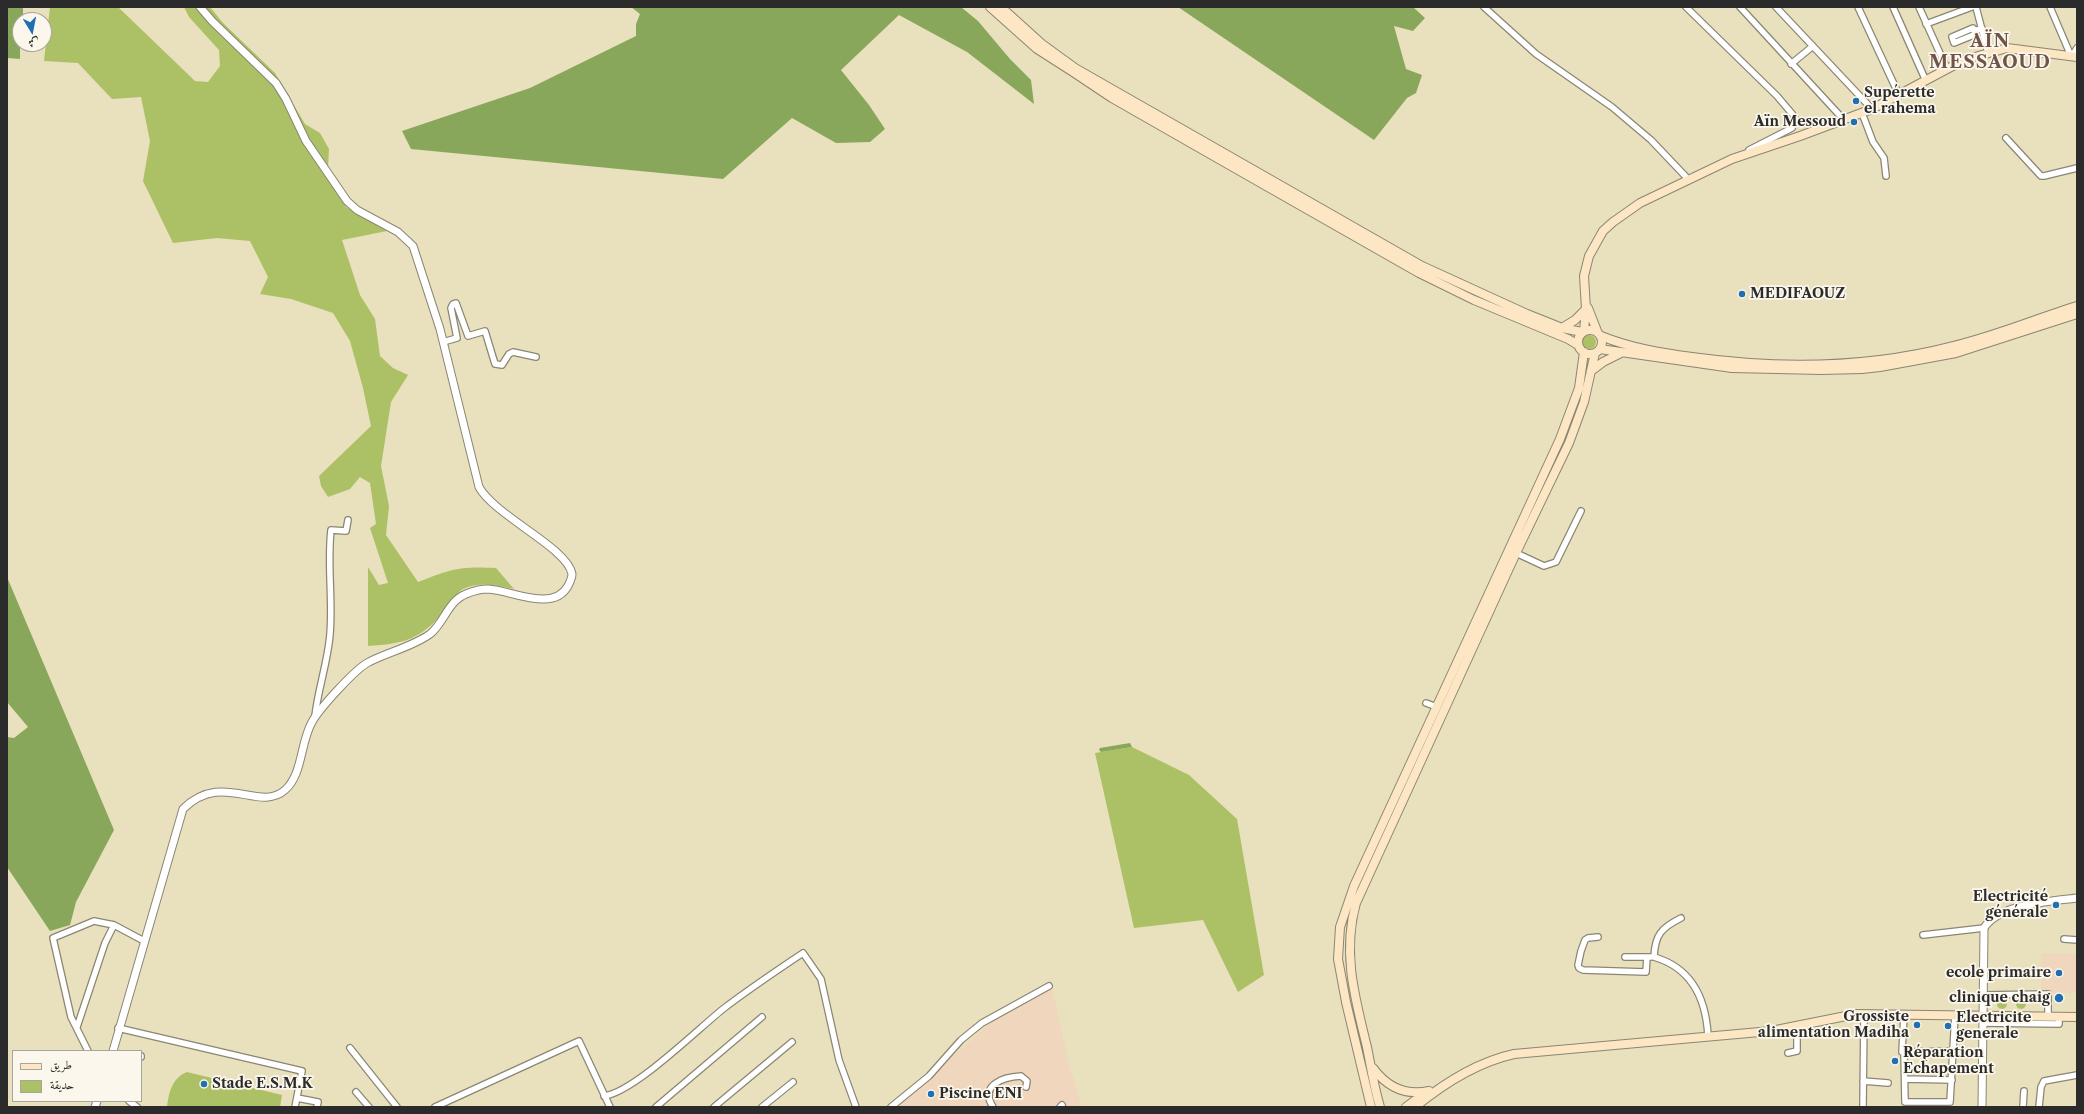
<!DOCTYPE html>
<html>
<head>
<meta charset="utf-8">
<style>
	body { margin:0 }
	#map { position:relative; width:2084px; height:1114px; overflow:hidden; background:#e9e0bd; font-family:"Libre Caslon Text",Amiri,serif }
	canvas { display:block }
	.frame { position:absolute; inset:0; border:8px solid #2b2b2b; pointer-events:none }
	.legend { position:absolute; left:12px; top:1050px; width:130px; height:52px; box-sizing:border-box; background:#fbf7ec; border:1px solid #a8a59f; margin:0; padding:5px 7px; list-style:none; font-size:12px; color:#2b2b2b }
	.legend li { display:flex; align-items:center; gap:8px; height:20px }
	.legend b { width:20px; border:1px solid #a8a59f }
	.north { position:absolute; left:12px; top:12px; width:40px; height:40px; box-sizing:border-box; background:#fbf7ec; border:1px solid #a8a59f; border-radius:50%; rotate:170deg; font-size:11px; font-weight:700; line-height:16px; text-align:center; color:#2b2b2b }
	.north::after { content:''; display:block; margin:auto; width:14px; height:18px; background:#1f6fb2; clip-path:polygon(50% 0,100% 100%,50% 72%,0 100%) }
</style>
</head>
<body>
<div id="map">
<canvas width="2084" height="1114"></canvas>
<div class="frame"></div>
<ul class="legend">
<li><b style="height:5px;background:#fce6c4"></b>طريق</li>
<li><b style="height:11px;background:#acc165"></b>حديقة</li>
</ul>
<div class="north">ش</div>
</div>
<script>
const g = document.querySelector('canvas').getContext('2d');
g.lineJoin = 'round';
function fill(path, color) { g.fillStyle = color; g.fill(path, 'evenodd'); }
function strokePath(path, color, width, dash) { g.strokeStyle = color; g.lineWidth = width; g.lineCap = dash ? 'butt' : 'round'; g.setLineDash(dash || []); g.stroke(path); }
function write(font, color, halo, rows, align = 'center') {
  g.font = font + ' "Libre Caslon Text",serif'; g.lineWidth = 3.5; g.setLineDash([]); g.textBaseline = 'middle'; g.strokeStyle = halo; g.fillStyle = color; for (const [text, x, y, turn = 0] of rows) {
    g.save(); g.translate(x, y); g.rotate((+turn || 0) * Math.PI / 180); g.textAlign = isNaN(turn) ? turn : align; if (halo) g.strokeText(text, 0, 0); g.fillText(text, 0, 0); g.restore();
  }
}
fill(new Path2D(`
	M 2042,953 L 2077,954 L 2077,993 L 2041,993 Z
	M 1052,987 L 1068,1061 L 1081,1105 L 1079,1107 L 897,1107 L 989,1024 Z`), '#efd6bc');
fill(new Path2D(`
	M 50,7 L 118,7 L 195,81 L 208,82 L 220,66 L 219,50 L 189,17 L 184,7 L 210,7 L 223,23 L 275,73 L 305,124 L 320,133 L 329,149 L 328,168 L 346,207 L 387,231 L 342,240 L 360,295 L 375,319 L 380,356 L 393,368 L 408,375 L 391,402 L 381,466 L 389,506 L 386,535 L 418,582 C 451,569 460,566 496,568 L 514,589 C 498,585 479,581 463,589 C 457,592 450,604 445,610 C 422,639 404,644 368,646 L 368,567 L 379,585 L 388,583 L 370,528 L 376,524 L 370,483 L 360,477 L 350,489 L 328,497 L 321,486 L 319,476 L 371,426 L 363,388 L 350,341 L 333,313 L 291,299 L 260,294 L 268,277 L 250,241 L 217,238 L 173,243 L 143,181 L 150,141 L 141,97 L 112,99 L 78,63 L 44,61 Z
	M1582 342a7 7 0 1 1 14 0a7 7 0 1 1-14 0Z
	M 1132,747 L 1189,775 L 1237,819 L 1264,975 L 1238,992 L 1203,920 L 1134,928 L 1095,753 Z
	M1997 1004a5 5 0 1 1 10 0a5 5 0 1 1-10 0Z
	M2016 1004a5 5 0 1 1 10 0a5 5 0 1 1-10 0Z
	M 187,1072 L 282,1095 L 280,1107 L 167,1107 C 169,1092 172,1078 187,1072 Z`), '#acc165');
fill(new Path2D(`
	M 7,7 L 23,7 L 23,20 L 20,20 L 20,59 L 7,58 Z
	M 631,7 L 961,7 L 978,21 L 1010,59 L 1031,80 L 1034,104 L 967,52 L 899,15 L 841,70 L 869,105 L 885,129 L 870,142 L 836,143 L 792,118 L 723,179 L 411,149 L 402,131 L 530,88 L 636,36 L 636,24 L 640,14 Z
	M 1178,7 L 1413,7 L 1425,18 L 1413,31 L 1394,26 L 1406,69 L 1422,75 L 1416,93 L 1407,98 L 1374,140 Z
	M 7,577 L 114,830 L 76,902 L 70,925 L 50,931 L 7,867 L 7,737 L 14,738 L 28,727 L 7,702 Z
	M 1130,743 L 1132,747 L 1101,752 L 1099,750 L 1100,748 Z`), '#89a75a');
const minor = new Path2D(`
	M 1484,7 L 1536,54 L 1612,107 L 1651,140 L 1689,180
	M 1686,7 L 1777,96 L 1794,116 L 1796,120 L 1792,128 L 1749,150
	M 1740,7 L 1844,120
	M 1776,7 L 1872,109
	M 1858,7 L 1899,95
	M 1893,7 L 1926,81
	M 1919,7 L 1947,69
	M 1976,7 L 1988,53
	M 2050,7 L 2071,56
	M 1926,24 L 1972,7
	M 1974,31 L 1973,28 L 1952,37 L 1954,43 L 1976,34 L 1974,31 L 1982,28
	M 2072,56 L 2077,48
	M 1791,64 L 1813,46
	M 1862,113 L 1873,142 L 1884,158 L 1886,176
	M 2006,138 L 2041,176 L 2044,176 L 2077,168
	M 443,342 L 457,338 L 451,308 L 453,304 L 456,303 L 468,336 L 485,331 L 495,364 L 502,365 L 509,354 L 513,352 L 536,357
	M 1516,553 L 1544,566 L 1556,562 L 1581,511
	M 1426,703 L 1437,707
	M 315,716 C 318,689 328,661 330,634 C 333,599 327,565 331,530 L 346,531 L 348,520
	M 1681,918 C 1661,928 1655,935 1654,957 C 1692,968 1706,999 1708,1036
	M 1923,935 L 1984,928
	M 1598,937 L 1588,938 L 1585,940 L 1581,951 L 1578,965 L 1579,968 L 1583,970 L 1646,972 L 1647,957
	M 2064,939 L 2077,940
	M 1625,957 L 1651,957
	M 1982,995 L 2048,994 L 2048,1017
	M 1904,1015 L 1902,1052 L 1954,1051
	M 1983,1023 L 2059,1024 L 2059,1017
	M 77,1027 L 105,943 L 114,925
	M 118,1028 L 302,1071 L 295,1107
	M 350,1048 L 397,1107
	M 88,1051 L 71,1017 L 53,938 L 94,921 L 114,925 L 144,941
	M 1904,1052 L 1905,1102 L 1950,1102 L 1955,1015
	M 1788,1053 L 1797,1051 L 1797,1025
	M 141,1057 L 141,1056
	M 1905,1079 L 1952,1080
	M 1863,1081 L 1888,1083
	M 356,1092 L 369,1107
	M 604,1096 C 633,1093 698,1029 723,1009 C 749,989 776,971 803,953 L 821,979 L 839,1060 L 856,1107
	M 297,1098 L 318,1102 L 317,1107
	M 129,1101 L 137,1107
	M 435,1107 L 579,1041 L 610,1107
	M 656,1107 L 762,1017
	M 714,1107 L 792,1042
	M 762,1107 L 793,1082
	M 891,1107 L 929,1076 L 961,1040 L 982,1023 L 1049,986
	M 993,1107 C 979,1085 1003,1077 1021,1076 L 1027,1081 L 1026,1087
	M 1060,1107 L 1062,1105
	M 1863,1107 L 1864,1014
	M 2023,1107 L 2024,1091
	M 2039,1107 L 2041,1087 L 2044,1081 L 2077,1075`);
const tertiary = new Path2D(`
	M 113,1051 L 183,809 C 222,770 259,813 285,790 C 303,774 300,743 312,722 C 319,709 356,668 369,662 C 388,652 412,647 430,634 C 444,623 448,601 466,594 C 473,591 480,589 488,589 C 511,590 553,613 568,586 C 570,582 572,578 572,574 C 568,548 495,516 479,487 L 440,329 L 413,246 L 398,232 L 357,210 L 347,201 L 306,141 L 286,99 L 276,83 L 212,21 L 200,7
	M 95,1107 L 97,1101
	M 1982,1107 L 1984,928 C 1999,904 2051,901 2077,898`);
const secondary = new Path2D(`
	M 990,7 L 1037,49 L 1073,72 L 1112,98 L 1224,162 L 1419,273 L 1474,300 L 1568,339 L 1578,345
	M 1001,7 L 1042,44 L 1075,68 L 1422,266 L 1527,314 L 1562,328 L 1582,332
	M 1588,308 L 1597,331
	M 1562,328 L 1575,320 L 1586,309
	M1578 342a12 12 0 1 1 24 0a12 12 0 1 1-24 0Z
	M 1584,331 L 1586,309 L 1584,276 L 1589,256 L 1603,231 L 1613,222 L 1640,203 L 1732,159 L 1800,136 L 1872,109 L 1964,60 L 2007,48 L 2077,57
	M 1601,336 C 1631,348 1661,353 1692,357 C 1779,369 1868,368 1953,346 C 1995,336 2035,319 2077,306
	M 1600,349 L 1732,368 L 1821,370 L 1862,369 L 1880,367 L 1956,353 L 2077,314
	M 1591,371 L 1603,362 L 1621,353
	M 1373,1068 C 1387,1087 1405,1096 1429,1091
	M 1371,1107 L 1346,1002 L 1338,959 L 1340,927 L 1354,886 L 1560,439 L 1579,388 L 1584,352
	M 1380,1107 C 1374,1087 1371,1067 1367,1047 C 1355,998 1342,953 1356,903 L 1516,553 L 1569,443 L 1584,402 L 1595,353
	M 1406,1107 L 1421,1096
	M 1415,1107 C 1443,1084 1478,1062 1514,1054 L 1771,1031 L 1856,1014 L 2077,1017`);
strokePath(minor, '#8a8674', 8);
strokePath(tertiary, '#8a8674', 9);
strokePath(secondary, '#8a8674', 10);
strokePath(minor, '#fff', 5.5);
strokePath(tertiary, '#fff', 7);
strokePath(secondary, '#fce6c4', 8);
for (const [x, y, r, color] of [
	[1856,101,4,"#1f6fb2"],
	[1854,122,4,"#1f6fb2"],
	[1742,294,4,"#1f6fb2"],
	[2056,905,4,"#1f6fb2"],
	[2059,973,4,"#1f6fb2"],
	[2059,998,5,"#1f6fb2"],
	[1917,1025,4,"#1f6fb2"],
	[1948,1026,4,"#1f6fb2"],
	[1895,1061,4,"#1f6fb2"],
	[204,1084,4,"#1f6fb2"],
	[931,1094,4,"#1f6fb2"]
]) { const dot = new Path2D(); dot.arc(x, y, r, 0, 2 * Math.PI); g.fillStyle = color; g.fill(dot); strokePath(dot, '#fbf7ec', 1.5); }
write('bold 14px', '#2b2b2b', '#fbf7ec', [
	["Supérette",1864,93],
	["el rahema",1864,109],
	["Aïn Messoud",1846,122,"right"],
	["MEDIFAOUZ",1750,294],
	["Electricité",2048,897,"right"],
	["générale",2048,913,"right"],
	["ecole primaire",2051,973,"right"],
	["clinique chaig",2050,998,"right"],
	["Grossiste",1909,1017,"right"],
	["alimentation Madiha",1909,1033,"right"],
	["Electricite",1956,1018],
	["generale",1956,1034],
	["Réparation",1903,1053],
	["Echapement",1903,1069],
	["Stade E.S.M.K",212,1084],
	["Piscine ENI",939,1094]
], 'left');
g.letterSpacing = '1px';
write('bold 18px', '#705449', '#fbf7ec', [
	["AÏN",1990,42],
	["MESSAOUD",1990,63]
]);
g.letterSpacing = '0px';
</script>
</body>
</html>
